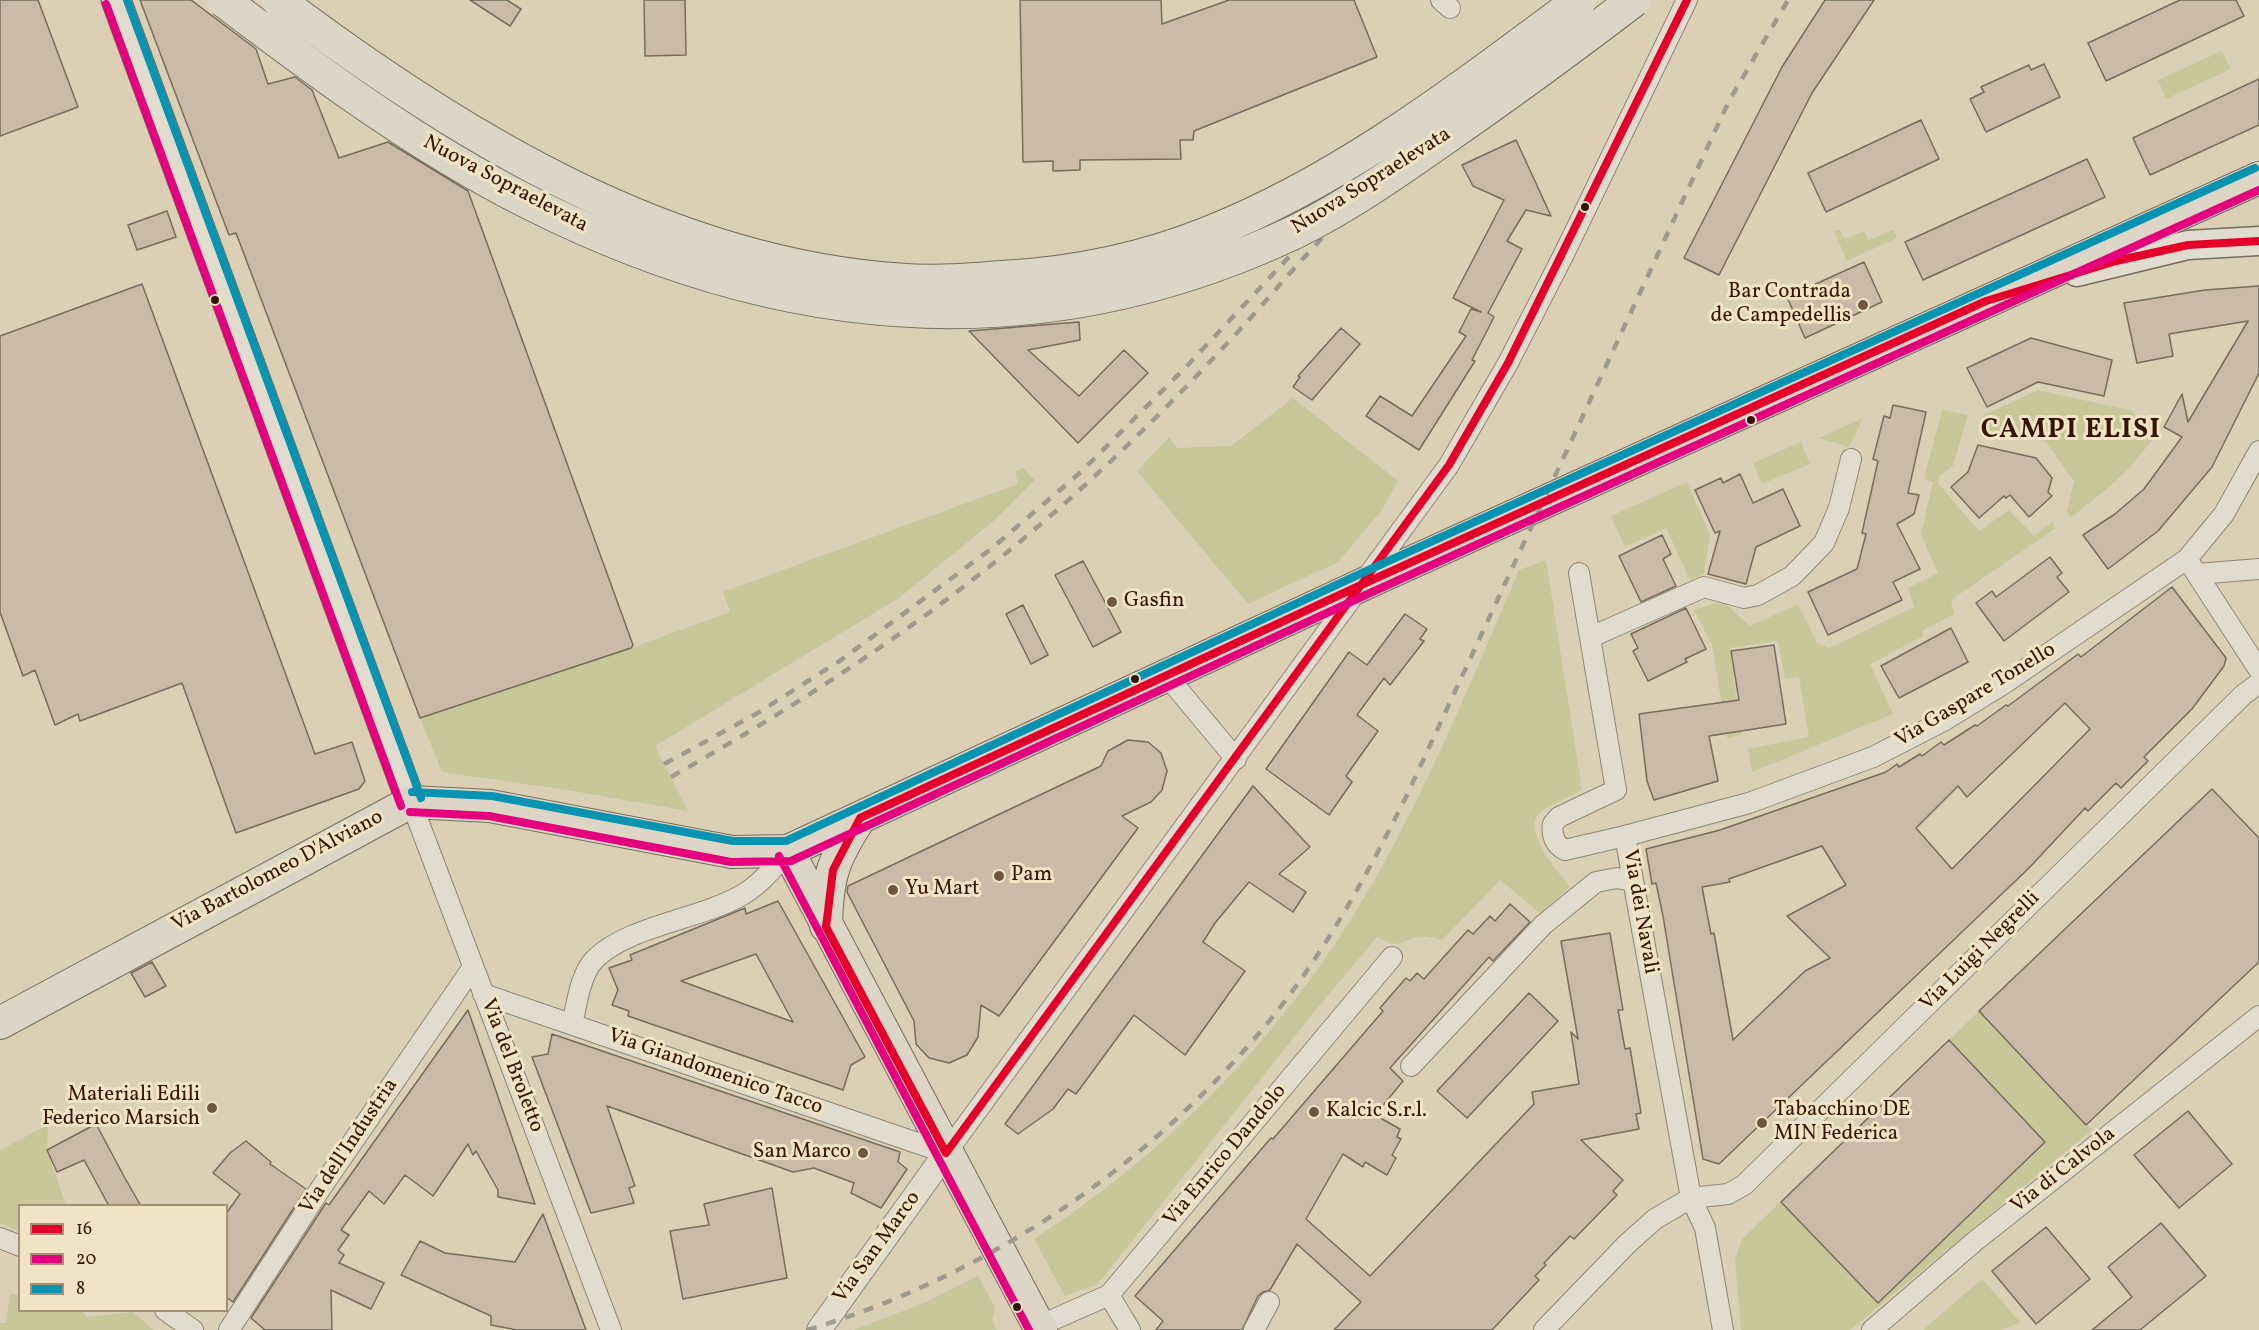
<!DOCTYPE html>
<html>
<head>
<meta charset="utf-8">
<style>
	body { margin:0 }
	#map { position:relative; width:2259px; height:1330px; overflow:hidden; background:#dbd0b5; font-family:Vollkorn,serif }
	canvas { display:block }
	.legend { position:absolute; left:18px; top:1204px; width:210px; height:108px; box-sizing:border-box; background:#f1e4c5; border:2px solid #a59178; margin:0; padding:8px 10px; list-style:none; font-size:18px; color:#341405 }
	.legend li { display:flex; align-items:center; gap:12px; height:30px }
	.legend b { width:30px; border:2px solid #a59178 }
</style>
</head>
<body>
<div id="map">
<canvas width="2259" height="1330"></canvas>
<ul class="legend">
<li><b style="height:8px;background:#e4002b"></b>16</li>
<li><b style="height:8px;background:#e5007d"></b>20</li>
<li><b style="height:8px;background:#0893b0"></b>8</li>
</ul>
</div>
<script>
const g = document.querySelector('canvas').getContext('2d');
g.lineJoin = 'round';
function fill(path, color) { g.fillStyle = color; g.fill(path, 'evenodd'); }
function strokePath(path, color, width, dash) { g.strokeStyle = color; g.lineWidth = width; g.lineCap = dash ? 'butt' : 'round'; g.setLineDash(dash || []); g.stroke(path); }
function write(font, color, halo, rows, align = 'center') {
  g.font = font + ' Vollkorn,serif'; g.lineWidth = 6; g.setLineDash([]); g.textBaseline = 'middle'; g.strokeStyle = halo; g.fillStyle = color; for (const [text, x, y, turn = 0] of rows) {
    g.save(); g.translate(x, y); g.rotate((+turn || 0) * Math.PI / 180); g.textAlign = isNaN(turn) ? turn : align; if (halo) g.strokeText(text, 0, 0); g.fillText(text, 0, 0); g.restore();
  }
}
fill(new Path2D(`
	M 2222,51 L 2231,69 L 2166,99 L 2158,80 Z
	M 1840,230 L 1845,239 L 1864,231 L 1869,240 L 1893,230 L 1897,238 L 1847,261 L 1834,231 Z
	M 2038,390 L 2132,411 L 2153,439 C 2129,471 2103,494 2071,517 L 2067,511 L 2074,481 L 2045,441 L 1978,429 L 1984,415 Z
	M 1293,398 L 1398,481 L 1382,510 L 1338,562 L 1248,604 L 1137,471 L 1169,437 L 1177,448 L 1231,446 Z
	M 1942,410 L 1968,415 L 1953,466 L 1940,475 L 1938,483 L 1979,531 L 2009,510 L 2034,536 L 2052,522 L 2056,528 L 1951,600 L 1954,614 L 1922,631 L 1924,636 L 1870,664 L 1893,714 L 1752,772 L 1748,749 L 1809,737 L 1799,677 L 1785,679 L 1778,641 L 1730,648 L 1741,735 L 1727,738 L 1712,645 L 1694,610 L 1723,601 L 1750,626 L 1798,604 L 1817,643 L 1829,648 L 1914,607 L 1908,588 L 1938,573 L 1921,534 L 1933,482 L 1924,479 Z
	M 1863,418 L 1849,447 L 1819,438 Z
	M 1801,442 L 1810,464 L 1762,484 L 1753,463 Z
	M 1023,468 L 1035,480 L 996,519 L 899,598 L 655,746 L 688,811 L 567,790 L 442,772 L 420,718 L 631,648 L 730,612 L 723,592 L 1018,484 L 1015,471 Z
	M 1687,482 L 1710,535 L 1704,574 L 1690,580 L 1666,528 L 1625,547 L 1611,516 Z
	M 1546,560 L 1582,790 C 1569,797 1553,803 1541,812 C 1519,828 1559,872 1570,887 L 1540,913 L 1500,880 L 1442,940 C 1434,938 1424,935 1417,937 C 1396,944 1398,948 1377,937 L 1314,1012 L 1098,1284 L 1065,1296 L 1034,1239 C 1161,1157 1273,1045 1353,916 C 1420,808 1469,686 1519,570 Z
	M 1979,1011 L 2092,1130 L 1850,1330 L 1741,1330 L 1735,1260 L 1742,1239 Z
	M 48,1125 L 47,1150 L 66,1205 L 20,1206 L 19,1232 L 0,1223 L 0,1150 Z
	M 978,1276 L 995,1307 L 992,1320 L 997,1330 L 854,1330 L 926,1302 Z
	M 1982,1279 L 2020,1322 L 2002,1330 L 1923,1330 Z
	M 10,1294 L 19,1295 L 20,1310 L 83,1311 L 86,1317 L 133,1312 L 154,1330 L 0,1330 L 0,1323 L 6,1323 Z`), '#c9c69a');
const building = new Path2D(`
	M 0,0 L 38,0 L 78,107 L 0,136 Z
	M 140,0 L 191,0 L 256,49 L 268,84 L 295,77 L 312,90 L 339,158 L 388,142 L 468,191 L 633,645 L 631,648 L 420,718 L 236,233 L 229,235 Z
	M 470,0 L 507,0 L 521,9 L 510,26 Z
	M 644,0 L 685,0 L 686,55 L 645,56 Z
	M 1020,0 L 1161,0 L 1162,24 L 1229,0 L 1354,0 L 1377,57 L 1194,131 L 1193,140 L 1180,140 L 1181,159 L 1080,160 L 1080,170 L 1053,171 L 1053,161 L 1023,162 Z
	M 1825,0 L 1874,0 L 1812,93 L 1719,275 L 1684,258 L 1782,67 Z
	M 2180,0 L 2236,0 L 2244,16 L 2106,81 L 2088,43 Z
	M 2044,64 L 2060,97 L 1986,132 L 1970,99 L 1984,92 L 1981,87 L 2029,65 L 2031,70 Z
	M 2259,79 L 2259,125 L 2150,175 L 2133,138 Z
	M 1921,120 L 1939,159 L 1826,212 L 1808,173 Z
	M 1516,140 L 1551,216 L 1526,210 L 1507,241 L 1522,249 L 1488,313 L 1494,317 L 1472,360 L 1475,361 L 1419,450 L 1366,416 L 1380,396 L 1412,416 L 1466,336 L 1459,332 L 1471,309 L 1481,312 L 1453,298 L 1504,200 L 1473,186 L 1462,165 Z
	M 2087,159 L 2105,197 L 1923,280 L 1905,242 Z
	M 167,211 L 176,237 L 137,250 L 128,225 Z
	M 1864,262 L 1882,302 L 1805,338 L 1787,297 Z
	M 142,284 L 315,754 L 352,742 L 365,781 L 359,789 L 236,833 L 182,683 L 80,721 L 78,714 L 55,725 L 35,670 L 23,676 L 0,612 L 0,336 Z
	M 2259,286 L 2259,373 L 2212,467 L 2158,531 L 2108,569 L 2083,535 L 2115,514 L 2144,489 L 2182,437 L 2164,427 L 2182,394 L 2188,422 L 2248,321 L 2169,334 L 2173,356 L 2137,363 L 2124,303 L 2205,290 Z
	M 1079,322 L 1080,340 L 1028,350 L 1079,396 L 1124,350 L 1148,373 L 1078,443 L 969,331 Z
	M 1341,328 L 1360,344 L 1312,400 L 1293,387 L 1300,377 L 1298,376 Z
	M 2031,338 L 2112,360 L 2104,396 L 2038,382 L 1987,407 L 1967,368 Z
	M 1893,405 L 1926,412 L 1908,493 L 1919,495 L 1914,514 L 1897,524 L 1920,569 L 1893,582 L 1902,600 L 1828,635 L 1808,592 L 1857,569 L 1866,534 L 1862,533 L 1878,461 L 1873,459 L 1884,416 L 1890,418 Z
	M 1978,445 L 2036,458 L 2052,478 L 2048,492 L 2052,496 L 2029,517 L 2010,495 L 2006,498 L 2004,496 L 1979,518 L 1951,487 L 1968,472 Z
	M 1740,474 L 1753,503 L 1783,489 L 1800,526 L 1756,547 L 1746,584 L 1708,574 L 1720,531 L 1715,533 L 1695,490 L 1721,478 L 1723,483 Z
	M 1662,535 L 1671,554 L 1663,559 L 1676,586 L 1641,602 L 1619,556 Z
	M 2050,557 L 2062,573 L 2057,577 L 2069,592 L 2004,641 L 1976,603 L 1992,591 L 1996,597 Z
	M 1083,561 L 1121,632 L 1093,647 L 1055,575 Z
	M 2172,587 L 2226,658 L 2224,666 L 2192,709 L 2144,757 L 2148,761 L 2121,788 L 2116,783 L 2088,811 L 2085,808 L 2029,868 L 1719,1164 L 1703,1159 L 1663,916 L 1656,883 L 1652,884 L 1646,849 L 1720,830 L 1886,772 L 1897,764 L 1899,767 L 1920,754 L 1922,756 L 1941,742 L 1944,745 L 1975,725 L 1977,726 L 2006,705 L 2008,706 L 2078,654 L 2081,657 ZM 2065,703 L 2090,729 L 1952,869 L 1916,828 L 1958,786 L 1967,797 ZM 1822,846 L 1846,885 L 1787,916 L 1830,958 L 1805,971 L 1733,1040 L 1714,933 L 1711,934 L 1702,887 L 1730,882 L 1729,879 Z
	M 1023,605 L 1048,655 L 1031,664 L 1006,614 Z
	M 1686,608 L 1706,649 L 1685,659 L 1687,662 L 1648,681 L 1633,651 L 1638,648 L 1631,634 Z
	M 1405,614 L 1427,629 L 1420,639 L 1424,641 L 1390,685 L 1384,678 L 1357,715 L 1378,731 L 1346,776 L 1352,782 L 1329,815 L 1266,769 L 1349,652 L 1367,665 Z
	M 1951,628 L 1968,662 L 1899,698 L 1881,666 Z
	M 1774,645 L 1786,724 L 1709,736 L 1718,781 L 1654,800 L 1647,781 L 1639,714 L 1739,700 L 1731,651 Z
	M 1128,740 L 1148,742 L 1161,753 L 1167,771 L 1162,790 L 1151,802 L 1122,816 L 1138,828 L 999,1016 L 981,1005 L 978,1037 L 967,1055 L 949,1063 L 929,1058 L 916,1044 L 914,1021 L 847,892 L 848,886 L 1101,766 L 1108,751 Z
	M 1253,786 L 1310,847 L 1279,874 L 1306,892 L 1293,912 L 1249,882 L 1215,923 L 1203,942 L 1245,971 L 1185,1055 L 1134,1015 L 1076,1094 L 1068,1089 L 1053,1109 L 1018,1134 L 1005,1124 Z
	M 2212,789 L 2259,838 L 2259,962 L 2086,1125 L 1979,1011 Z
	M 778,901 L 865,1057 L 851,1065 L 843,1090 L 628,1016 L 629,1011 L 612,1005 L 618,990 L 609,968 L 632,960 L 630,955 L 745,908 L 746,914 ZM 756,954 L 793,1022 L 681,981 Z
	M 1510,904 L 1530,922 L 1493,961 L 1489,957 L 1390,1068 L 1403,1081 L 1375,1115 L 1400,1129 L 1397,1137 L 1401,1139 L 1392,1155 L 1396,1158 L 1387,1175 L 1365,1162 L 1363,1167 L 1343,1154 L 1306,1219 L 1370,1276 L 1534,1104 L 1532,1092 L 1579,1084 L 1571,1032 L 1578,1039 L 1561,941 L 1610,933 L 1623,1010 L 1618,1010 L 1625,1049 L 1630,1048 L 1641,1113 L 1636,1114 L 1639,1129 L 1581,1140 L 1623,1180 L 1613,1191 L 1617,1195 L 1574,1239 L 1570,1236 L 1544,1263 L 1546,1265 L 1535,1276 L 1539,1280 L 1492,1330 L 1334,1330 L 1361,1302 L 1297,1244 L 1270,1290 L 1263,1292 L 1258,1296 L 1242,1330 L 1156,1330 L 1163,1321 L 1135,1296 L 1271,1138 L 1273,1139 L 1383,1011 L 1380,1008 L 1406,978 L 1410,981 L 1417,973 L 1424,979 L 1468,930 L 1473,934 L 1490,916 L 1495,921 Z
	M 152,962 L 166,986 L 145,997 L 131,973 Z
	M 1529,993 L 1558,1021 L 1467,1118 L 1437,1091 Z
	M 468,1010 L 535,1204 L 498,1197 L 498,1190 L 476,1151 L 473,1155 L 468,1144 L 433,1196 L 405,1175 L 384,1204 L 369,1191 L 341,1230 L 349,1235 L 338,1250 L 344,1255 L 339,1263 L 384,1283 L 371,1309 L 331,1290 L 332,1330 L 265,1330 L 251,1318 L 326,1203 L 329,1205 Z
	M 552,1034 L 900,1152 L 898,1162 L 907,1169 L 881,1208 L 851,1193 L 854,1183 L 814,1168 L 793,1172 L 607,1106 L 635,1186 L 629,1188 L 634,1203 L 591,1213 L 532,1057 L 548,1054 Z
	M 1949,1040 L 2045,1142 L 1878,1303 L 1781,1202 Z
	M 2188,1111 L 2232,1164 L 2179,1208 L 2134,1155 Z
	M 96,1124 L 126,1180 L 141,1206 L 109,1206 L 84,1160 L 57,1172 L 47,1150 Z
	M 246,1141 L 271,1162 L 270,1164 L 306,1189 L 233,1302 L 226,1297 L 226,1214 L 240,1194 L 213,1173 L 230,1153 Z
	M 772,1188 L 787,1278 L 683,1299 L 670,1231 L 709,1225 L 704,1204 Z
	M 543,1214 L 586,1330 L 517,1330 L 491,1325 L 491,1316 L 401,1275 L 420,1241 L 445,1253 L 515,1262 Z
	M 2161,1223 L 2206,1276 L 2140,1330 L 2092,1330 L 2132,1297 L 2108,1267 Z
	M 2046,1227 L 2090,1279 L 2036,1324 L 1992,1271 Z`);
fill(building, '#cbbaa8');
strokePath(building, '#776c5c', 1.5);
const minor = new Path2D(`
	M 1441,0 L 1450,8
	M 2187,559 L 2259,670
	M 1579,573 L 1616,790 L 1559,817 L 1553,824 C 1551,835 1555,845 1565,850 L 1625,836 L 1691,1198 L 1705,1228 L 1723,1330
	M 2197,574 L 2259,569
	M 1591,637 L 1704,587 L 1744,598 L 1758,595 L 1792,576 L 1824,543 L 1839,508 L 1851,459
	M 1166,675 L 1236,759
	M 411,802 L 611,1330
	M 1625,836 L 1749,803 L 1873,757 L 1945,720 L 2002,685 L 2187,559 L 2224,514 L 2259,451
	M 483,994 L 946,1153 L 1449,465 L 1508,363 L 1563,256 L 1687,0
	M 572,1024 C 577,1004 580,974 595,959 C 628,926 701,919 742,895 C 761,884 774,867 788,851
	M 1411,1066 L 1543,925 L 1596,882 L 1617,878 L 1633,881
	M 0,1238 L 20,1246
	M 1109,1295 L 1130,1330
	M 165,1310 L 193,1330
	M 1039,1326 L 1109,1295 L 1392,957
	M 229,1330 L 321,1188 L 473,967
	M 1254,1330 L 1269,1302
	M 1544,1330 L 1627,1244 L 1655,1219 L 1691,1198 L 1728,1194 L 1744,1185 L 2243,695 L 2259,683
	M 1872,1330 L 1974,1242 L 2259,1016`);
const tertiary = new Path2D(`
	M 819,1330 L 946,1153`);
const secondary = new Path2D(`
	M 116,0 L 411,802
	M 2077,272 L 2188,245 L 2259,241`);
const primary = new Path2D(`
	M 788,851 L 1041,1330
	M 826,926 C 827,877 833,859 860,818
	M 0,1023 L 411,802 L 490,806 L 732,852 L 788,851 L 1366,583 L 2259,178`);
strokePath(minor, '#8f8474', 22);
strokePath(tertiary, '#8f8474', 26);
strokePath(secondary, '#776c5c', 31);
strokePath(primary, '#776c5c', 34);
strokePath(minor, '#e2dcce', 20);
strokePath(tertiary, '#e2dcce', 24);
strokePath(secondary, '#e2dcce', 28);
strokePath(primary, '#ddd6c7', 32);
strokePath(new Path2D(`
	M 664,764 L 756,714 L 841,660 L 991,549 L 1081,472 L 1186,367 L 1347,195 L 1467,78
	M 671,777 C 802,703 927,622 1042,523 C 1110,465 1175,400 1235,335 C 1266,301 1296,265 1328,232 C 1374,186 1422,141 1469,96
	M 807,1330 C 985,1277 1147,1168 1266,1025 C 1323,956 1366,877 1406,797 L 1729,101 L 1788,0`), '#a0998e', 4.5, [10, 10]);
const trunkBridge = new Path2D(`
	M 223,0 C 319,73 418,146 526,201 C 778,329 1035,355 1295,232 C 1346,207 1395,173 1442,140 C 1507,95 1571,48 1634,0
	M 278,0 C 458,136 668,264 899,280 C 935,283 972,280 1008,277 C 1074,273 1143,259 1206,234 C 1344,180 1462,87 1580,0`);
strokePath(trunkBridge, '#776c5c', 35, []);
strokePath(trunkBridge, '#ddd6c7', 33);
strokePath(new Path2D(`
	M 1361,585 L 946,1153 L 826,927 L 833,870 L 860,818 Z
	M 1361,585 L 1449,465 L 1508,363 L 1687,0
	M 1361,585 L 1986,301 L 2116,261 L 2188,245 L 2259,241`), '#e4002b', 8);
strokePath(new Path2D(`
	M 106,4 L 401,806
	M 410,812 L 489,816 L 731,862 L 791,861 L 1370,593 L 2259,190
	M 779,856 L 1029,1330`), '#e5007d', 8);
strokePath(new Path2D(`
	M 127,0 L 421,798
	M 412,792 L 492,796 L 733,841 L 786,841 L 1362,573 L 2255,168`), '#0893b0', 8);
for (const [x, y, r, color] of [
	[1585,207,5,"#341405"],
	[215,300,5,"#341405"],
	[1863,305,6,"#6e5643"],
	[1751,420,5,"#341405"],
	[1112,602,6,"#6e5643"],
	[1135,679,5,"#341405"],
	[999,876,6,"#6e5643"],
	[893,890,6,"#6e5643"],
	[212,1108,6,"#6e5643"],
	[1314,1112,6,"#6e5643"],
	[1762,1123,6,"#6e5643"],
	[863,1153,6,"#6e5643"],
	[1017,1307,5,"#341405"]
]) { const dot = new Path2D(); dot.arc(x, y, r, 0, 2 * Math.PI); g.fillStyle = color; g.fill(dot); strokePath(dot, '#f1e4c5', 2); }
write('21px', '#341405', '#f1e4c5', [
	["Nuova Sopraelevata",1372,182,-32],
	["Nuova Sopraelevata",505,185,28],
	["Via Gaspare Tonello",1976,696,-31],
	["Via Bartolomeo D'Alviano",278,872,-28],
	["Via dei Navali",1639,912,80],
	["Via Luigi Negrelli",1981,952,-45],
	["Via del Broletto",511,1066,69],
	["Via Giandomenico Tacco",715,1073,19],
	["Via dell'Industria",350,1147,-56],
	["Via Enrico Dandolo",1226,1156,-50],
	["Via di Calvola",2064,1171,-38],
	["Via San Marco",878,1248,-54]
]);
write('21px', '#341405', '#f1e4c5', [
	["Bar Contrada",1851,293,"right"],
	["de Campedellis",1851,317,"right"],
	["Gasfin",1124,602],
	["Pam",1011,876],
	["Yu Mart",905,890],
	["Materiali Edili",200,1096,"right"],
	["Federico Marsich",200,1120,"right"],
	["Tabacchino DE",1774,1111],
	["MIN Federica",1774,1135],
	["Kalcic S.r.l.",1326,1112],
	["San Marco",851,1153,"right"]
], 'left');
g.letterSpacing = '1.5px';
write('bold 27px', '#341405', '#f1e4c5', [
	["CAMPI ELISI",2071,432]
]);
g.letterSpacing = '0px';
</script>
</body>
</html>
